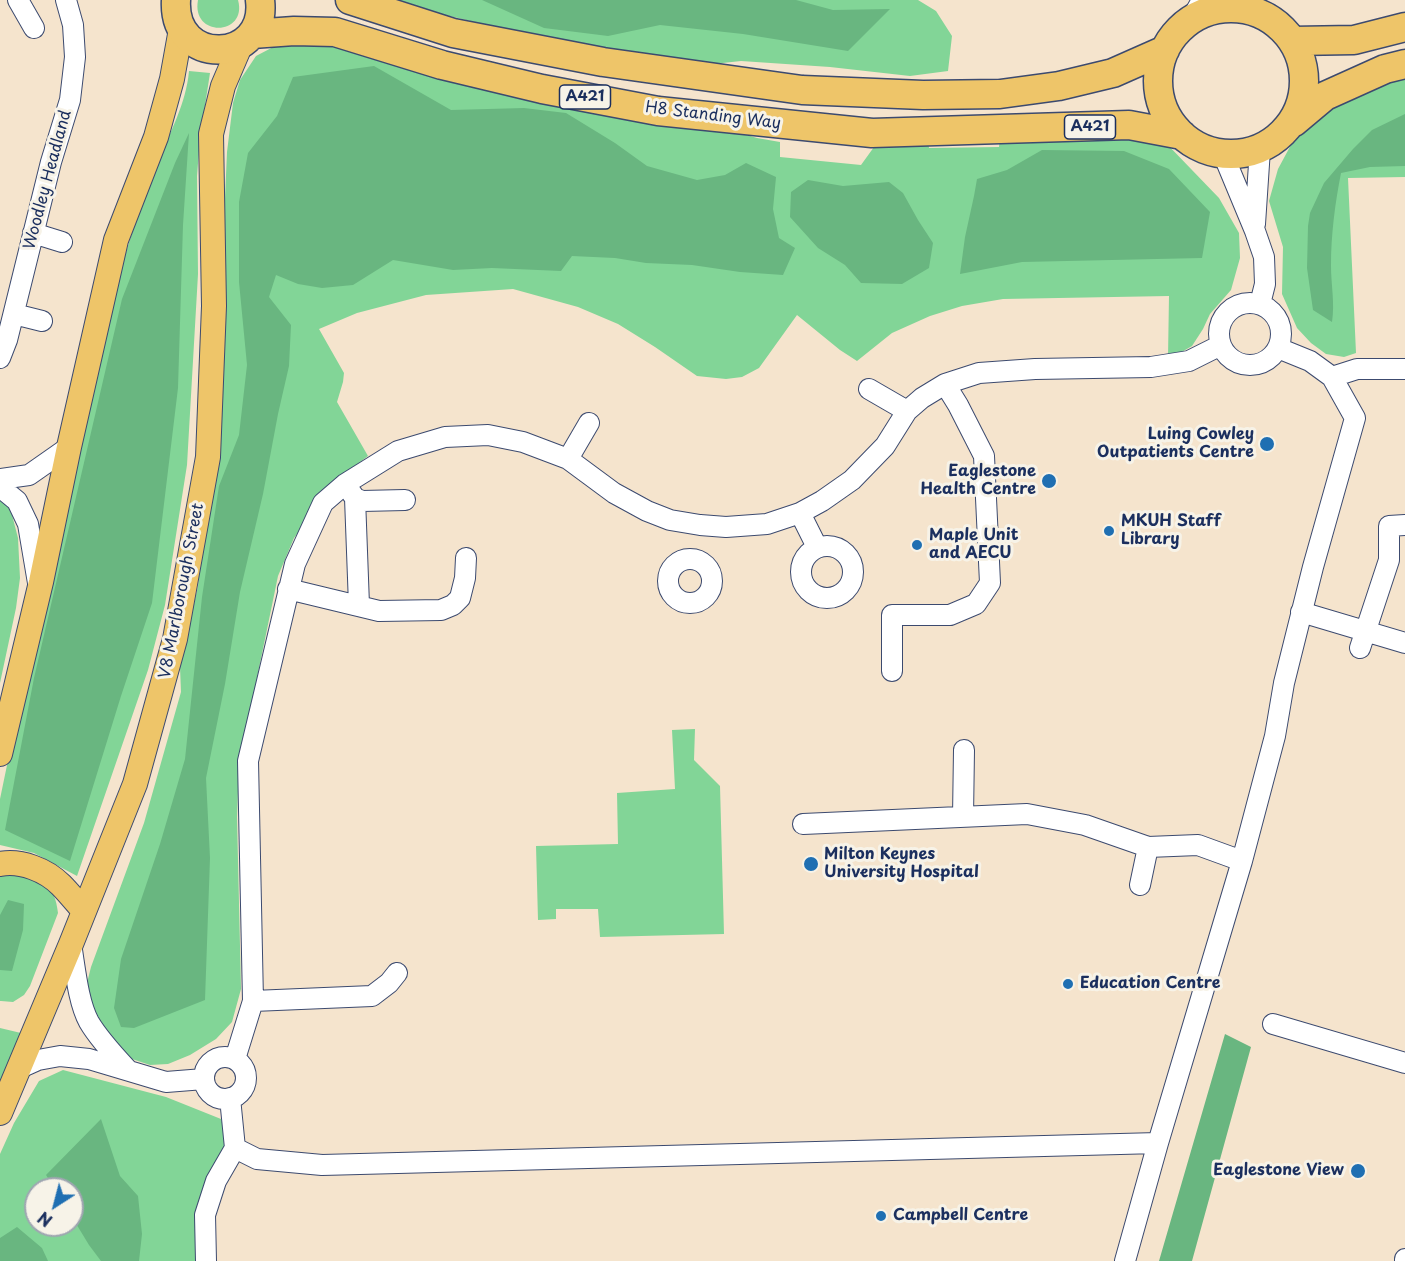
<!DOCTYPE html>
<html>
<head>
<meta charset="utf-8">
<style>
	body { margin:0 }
	#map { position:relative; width:1405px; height:1261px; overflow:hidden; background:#f5e4cd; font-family:"Playpen Sans",sans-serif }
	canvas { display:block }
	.north { position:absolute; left:24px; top:1177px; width:60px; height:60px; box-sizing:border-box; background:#f7f3e8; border:2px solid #9fa5b1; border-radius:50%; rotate:216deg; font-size:16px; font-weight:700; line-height:24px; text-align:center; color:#1b2f5e }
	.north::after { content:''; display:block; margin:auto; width:21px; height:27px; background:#1f6fb2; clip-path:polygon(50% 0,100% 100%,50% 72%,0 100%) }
</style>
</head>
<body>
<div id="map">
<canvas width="1405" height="1261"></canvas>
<div class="north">N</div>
</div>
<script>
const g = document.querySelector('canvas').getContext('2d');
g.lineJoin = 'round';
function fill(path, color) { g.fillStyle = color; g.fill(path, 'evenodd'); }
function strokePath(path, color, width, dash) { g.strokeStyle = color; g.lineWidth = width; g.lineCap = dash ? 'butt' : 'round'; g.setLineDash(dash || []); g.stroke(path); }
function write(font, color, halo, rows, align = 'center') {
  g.font = font + ' "Playpen Sans",sans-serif'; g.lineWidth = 6; g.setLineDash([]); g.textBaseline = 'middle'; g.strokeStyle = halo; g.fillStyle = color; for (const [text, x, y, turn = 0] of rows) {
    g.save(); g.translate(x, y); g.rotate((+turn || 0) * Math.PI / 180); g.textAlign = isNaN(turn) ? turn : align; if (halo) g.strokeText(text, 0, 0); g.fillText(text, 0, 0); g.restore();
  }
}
fill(new Path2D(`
	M 198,0 L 238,0 C 248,36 191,38 198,0 Z
	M 394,0 L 918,0 L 936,11 L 952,36 L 948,71 L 910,76 L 830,67 L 741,61 L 695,66 L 597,51 L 441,14 Z
	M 308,39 L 723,128 L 757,138 L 780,142 L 780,157 L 861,165 L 874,147 L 928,140 L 929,148 L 999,147 L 1000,136 L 1128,131 L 1165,142 L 1219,198 L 1239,233 L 1240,258 L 1231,290 L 1210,314 L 1203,329 L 1192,346 L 1173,357 L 1168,357 L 1169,296 L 1003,299 L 962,306 L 930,316 L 892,333 L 857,361 L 840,350 L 797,315 L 759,368 L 742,377 L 726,379 L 697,376 L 655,347 L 618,324 L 578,307 L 513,289 L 426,295 L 357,313 L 319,329 L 344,373 L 343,382 L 337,402 L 368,456 L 343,475 L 294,538 L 278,576 L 239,765 L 237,817 L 241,989 L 232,1022 L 216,1039 L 190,1055 L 168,1064 L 150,1065 L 132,1059 L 120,1050 L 94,1013 L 87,983 L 91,967 L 144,823 L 181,692 L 180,667 L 198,586 L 215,428 L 227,152 L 233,103 L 240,80 L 256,56 L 279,44 Z
	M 189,71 L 210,73 L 200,138 L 197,176 L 198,274 L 187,465 L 165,605 L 148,670 L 77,876 L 34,853 L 0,845 L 0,799 L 29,659 L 119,276 C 130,237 143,200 158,162 C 170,132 186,104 189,71 Z
	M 1405,75 L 1405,177 L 1348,178 L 1356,353 L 1344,357 L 1326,354 L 1311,343 L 1297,328 L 1282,294 L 1283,247 L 1269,201 L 1278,169 L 1292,143 L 1308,121 L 1337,103 Z
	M 0,496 L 11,511 L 18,538 L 20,578 L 16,608 L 0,683 Z
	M 695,729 L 694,760 L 720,786 L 724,934 L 600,937 L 598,909 L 556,909 L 556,919 L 538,920 L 536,846 L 618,844 L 617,793 L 675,789 L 672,730 Z
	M 20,869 C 42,883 55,884 58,913 L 30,986 L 24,995 L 13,1002 L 1,1001 L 0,1001 L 0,873 Z
	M 0,1028 L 21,1033 L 0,1082 Z
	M 63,1070 L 166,1097 L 221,1119 L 228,1142 L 200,1261 L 0,1261 L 0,1154 L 14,1123 L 39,1081 ZM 36,1189 L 72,1189 L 72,1225 L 36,1225 Z`), '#82d597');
fill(new Path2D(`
	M 482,0 L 796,0 L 833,10 L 890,9 L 848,51 L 743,34 L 660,25 L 608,36 L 544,28 Z
	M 374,66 L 451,110 L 524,108 L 566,113 L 615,143 L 647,166 L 697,180 L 725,175 L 746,163 L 776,177 L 773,209 L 779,238 L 795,248 L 783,275 L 740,272 L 692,265 L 646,263 L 615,258 L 572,256 L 561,271 L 492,268 L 453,270 L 393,260 L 353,285 L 322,288 L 298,284 L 276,275 L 269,297 L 291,325 L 289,366 L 278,414 L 263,494 L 240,592 L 225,684 L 206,778 L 210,858 L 205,1000 L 134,1028 L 121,1027 L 114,1008 L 121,959 L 160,844 L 185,759 L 202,597 L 219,486 L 239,435 L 247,365 L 239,282 L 239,202 L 248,153 L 277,116 L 293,77 Z
	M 1405,114 L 1405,166 L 1370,167 L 1341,173 C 1335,204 1331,234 1331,266 C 1331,285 1335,303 1332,322 L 1313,310 L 1307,268 L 1308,226 L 1310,213 L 1324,183 L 1353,149 L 1372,130 Z
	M 189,133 L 183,225 L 178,388 L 152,603 L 121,696 L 70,861 L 5,830 L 34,678 L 122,299 L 175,163 Z
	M 1042,150 L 1124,151 L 1169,169 L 1210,212 L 1202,258 L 1022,262 L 960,274 L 965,237 L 974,196 L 977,179 L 1007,170 Z
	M 808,180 L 843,186 L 889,182 L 903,193 L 918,220 L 933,243 L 929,268 L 902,284 L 861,283 L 845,265 L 818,248 L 790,217 L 791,192 Z
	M 8,900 L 24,904 L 23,930 L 12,971 L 0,970 L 0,915 Z
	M 1225,1034 L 1251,1047 L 1192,1261 L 1159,1261 Z
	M 101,1119 L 120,1176 L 138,1196 L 142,1234 L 139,1261 L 101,1261 L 89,1245 L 72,1217 L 72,1189 L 55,1189 L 46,1175 Z
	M 17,1227 L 42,1248 L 48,1261 L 0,1261 L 0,1238 Z`), '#69b680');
const minor = new Path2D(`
	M 18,0 L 34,28
	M 1247,0 L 1253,12
	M 1191,20 L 1202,0
	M 1223,154 L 1255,231 L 1264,257 L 1265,284 L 1260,304
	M 1255,224 L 1260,149
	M 33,233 L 62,242
	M1219 334a31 31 0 1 1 62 0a31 31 0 1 1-62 0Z
	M 14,314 L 42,321
	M 0,358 L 7,340 L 51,162 L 70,100 L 75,57 L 73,25 L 66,0
	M 1332,377 L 1357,369 L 1405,369
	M 869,389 L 907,411
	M 568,459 L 589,423
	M 0,479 L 29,475 L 69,447
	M 345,484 L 355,498 L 359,605
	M 0,487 L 17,501 L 28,524 L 38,583
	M 355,498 L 362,501 L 405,500
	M 800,513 L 817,547
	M801 572a26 26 0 1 1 52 0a26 26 0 1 1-52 0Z
	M668 581a22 22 0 1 1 44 0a22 22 0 1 1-44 0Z
	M 288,589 L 379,611 L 441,610 L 453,605 L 460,598 L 465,578 L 466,558
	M 1301,612 L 1405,643
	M 1360,648 L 1389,560 L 1389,526 L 1405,525
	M 892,671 L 892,615 L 950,615 L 976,604 L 990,583 L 984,456 L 958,405 L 945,384
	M 963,817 L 964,750
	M 803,824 L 1027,814 L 1085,825 L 1148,847 L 1198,845 L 1242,861
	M 1140,885 L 1148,847
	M 71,944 C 75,967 78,1002 89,1022 C 99,1039 114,1055 127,1069
	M 253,1001 L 372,996 L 389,983 L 397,973
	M 1273,1024 L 1405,1063
	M204 1078a21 21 0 1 1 42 0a21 21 0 1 1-42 0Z
	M 235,1059 L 253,1001 L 248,761 L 295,564 L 323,503 L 345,484 L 398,451 L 445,437 L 488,435 L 523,442 L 568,459 L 614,493 L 647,511 L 670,520 L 700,525 L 726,527 L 767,524 L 800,513 L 822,501 L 852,480 L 885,446 L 907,411 L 922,398 L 945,384 L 979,373 L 1035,369 L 1151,367 L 1189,361 L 1221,345
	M 18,1069 L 38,1060 L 60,1056 L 89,1059 L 166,1082 L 204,1079
	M 235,1148 L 257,1159 L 322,1165 L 1158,1143
	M 206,1261 L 205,1215 L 216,1181 L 235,1148 L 230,1098
	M 1125,1261 L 1158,1143 L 1242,861 L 1275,736 L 1284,683 L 1313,567 L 1355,418 L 1332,377 L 1310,361 L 1278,348
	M 1405,1261 L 1405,1259`);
const major = new Path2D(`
	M 0,754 L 41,582 L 69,447 L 116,240 L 156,137 L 172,79 L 181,29
	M 0,864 C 21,860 46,870 61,885 C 69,893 76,902 84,911
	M 0,1113 L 71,944 L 135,784 L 175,639 L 208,457 L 214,306 L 211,134 L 223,86 L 241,44`);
const highway = new Path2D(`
	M 176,0 C 172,68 268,64 260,0
	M 350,0 L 453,33 L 603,62 L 802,90 L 923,95 L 1000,94 L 1059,86 L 1113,73 L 1165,50
	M1158 81a73 73 0 1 1 146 0a73 73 0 1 1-146 0Z
	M 252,34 L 294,31 L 335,32 L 442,65 L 542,89 L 658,111 L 872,133 L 1129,125 L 1182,135
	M 1293,41 L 1354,40 L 1405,27
	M 1294,122 L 1325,96 L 1385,69 L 1405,64`);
strokePath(minor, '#3c4a6f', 22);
strokePath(major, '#3c4a6f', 26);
strokePath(highway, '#3c4a6f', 31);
strokePath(minor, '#fff', 20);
strokePath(major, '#eec569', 24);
strokePath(highway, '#eec569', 28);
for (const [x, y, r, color] of [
	[1267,444,8,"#1f6fb2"],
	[1049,481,8,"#1f6fb2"],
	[1109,531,6,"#1f6fb2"],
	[917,545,6,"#1f6fb2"],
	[811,864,8,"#1f6fb2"],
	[1068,984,6,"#1f6fb2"],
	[1358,1171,8,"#1f6fb2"],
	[881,1216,6,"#1f6fb2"]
]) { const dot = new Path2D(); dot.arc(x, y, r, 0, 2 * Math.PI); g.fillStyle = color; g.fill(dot); strokePath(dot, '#f7f3e8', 2); }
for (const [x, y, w] of [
	[585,97,51],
	[1090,127,51]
]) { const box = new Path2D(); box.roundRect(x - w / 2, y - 12, w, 24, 4.5); g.fillStyle = '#f7f3e8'; g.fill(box); strokePath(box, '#1b2f5e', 1.5); }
write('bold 15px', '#1b2f5e', null, [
	["A421",585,97],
	["A421",1090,127]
]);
write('16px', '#1b2f5e', '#f7f3e8', [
	["H8 Standing Way",713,116,7],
	["Woodley Headland",48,180,-75],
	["V8 Marlborough Street",182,591,-79]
]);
write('bold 16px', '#1b2f5e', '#f7f3e8', [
	["Luing Cowley",1254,435,"right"],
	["Outpatients Centre",1254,453,"right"],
	["Eaglestone",1036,472,"right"],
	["Health Centre",1036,490,"right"],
	["MKUH Staff",1121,522],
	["Library",1121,540],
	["Maple Unit",929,536],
	["and AECU",929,554],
	["Milton Keynes",824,855],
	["University Hospital",824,873],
	["Education Centre",1080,984],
	["Eaglestone View",1344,1171,"right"],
	["Campbell Centre",893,1216]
], 'left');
</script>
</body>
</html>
